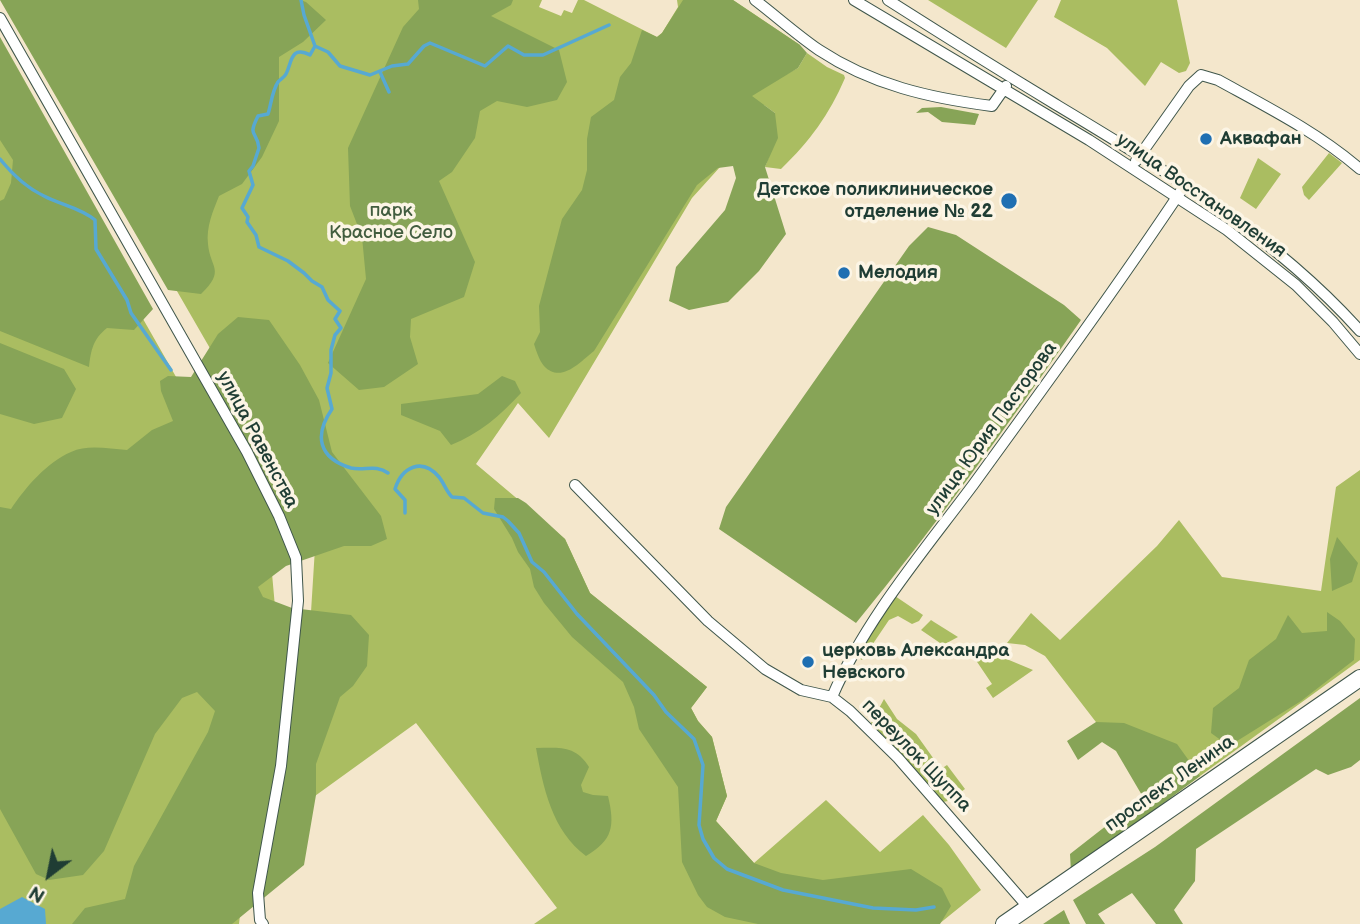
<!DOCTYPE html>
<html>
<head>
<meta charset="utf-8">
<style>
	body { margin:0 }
	#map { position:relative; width:1360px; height:924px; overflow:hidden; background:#f4e7cc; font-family:"Balsamiq Sans",sans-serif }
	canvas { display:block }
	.north { position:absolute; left:14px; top:840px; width:70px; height:70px; -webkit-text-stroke:5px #fcf5e5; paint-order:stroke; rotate:212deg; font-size:19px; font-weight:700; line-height:28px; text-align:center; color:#1f3d34 }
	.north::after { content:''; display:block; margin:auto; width:24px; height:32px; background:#1f3d34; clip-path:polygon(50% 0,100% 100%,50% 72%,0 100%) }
</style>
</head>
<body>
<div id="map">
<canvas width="1360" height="924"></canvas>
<div class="north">N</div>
</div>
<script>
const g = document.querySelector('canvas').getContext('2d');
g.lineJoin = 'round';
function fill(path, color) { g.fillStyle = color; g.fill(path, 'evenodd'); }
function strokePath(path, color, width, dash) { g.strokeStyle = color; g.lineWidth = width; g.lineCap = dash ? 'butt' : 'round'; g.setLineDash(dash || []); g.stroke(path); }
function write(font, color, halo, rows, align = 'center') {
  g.font = font + ' "Balsamiq Sans",sans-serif'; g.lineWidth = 7; g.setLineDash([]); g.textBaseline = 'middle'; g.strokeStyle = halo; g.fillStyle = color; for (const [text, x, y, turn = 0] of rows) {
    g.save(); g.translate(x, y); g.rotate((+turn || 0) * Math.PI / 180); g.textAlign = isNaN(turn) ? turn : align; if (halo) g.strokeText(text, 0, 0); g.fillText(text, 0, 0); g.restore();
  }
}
fill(new Path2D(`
	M 9,0 L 542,0 L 539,7 L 561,16 L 564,10 L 572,13 L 578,0 L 584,0 L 657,37 L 662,33 L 678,7 L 677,0 L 733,0 L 800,45 L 781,77 L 798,68 L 807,53 L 827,67 L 844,75 L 845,78 C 829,115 810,141 781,169 L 765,167 L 770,154 L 775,113 L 764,105 L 739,146 L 692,198 L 549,438 L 518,403 L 476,464 L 565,539 L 590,593 L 707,687 L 691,708 L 698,721 L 712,737 L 727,796 L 716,821 L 754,863 L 826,800 L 880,852 L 923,815 L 949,845 L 981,890 L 939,924 L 534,924 L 557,908 L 416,723 L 290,814 L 306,692 L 316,532 Z
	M 928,0 L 1038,0 L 1006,48 Z
	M 1061,0 L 1177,0 L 1190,63 L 1186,71 L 1179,73 L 1161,62 L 1145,86 L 1107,48 L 1054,17 Z
	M 0,68 L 269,540 L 275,607 L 239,924 L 0,924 Z
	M 1329,153 L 1342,163 L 1309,200 L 1304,195 L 1302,187 Z
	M 1258,158 L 1281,174 L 1256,209 L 1240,198 Z
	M 1360,470 L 1360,660 L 1160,805 L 1045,656 L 1025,645 L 1007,643 L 1031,613 L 1060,640 L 1157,546 L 1179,520 L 1222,577 L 1321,591 L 1336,487 Z
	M 895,596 L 923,615 L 919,621 L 912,624 L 898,616 L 889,620 L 862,660 L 856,656 Z
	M 931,620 L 934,622 L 958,637 L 943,645 L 921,630 Z
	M 968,645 L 973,645 L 1033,670 L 993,698 L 986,688 L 992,684 L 969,650 Z
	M 884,699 L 897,719 L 916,734 L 941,769 L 947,765 L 965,789 L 948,801 L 943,802 L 870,725 Z`), '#aabd61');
fill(new Path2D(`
	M 0,0 L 300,0 L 306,2 L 326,20 L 303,42 L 279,57 L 279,121 L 262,157 L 242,184 L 219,196 C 213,211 206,227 208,244 C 210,268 226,270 201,294 L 168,290 Z
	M 418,0 L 513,0 L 511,5 L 491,16 L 559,50 L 567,82 L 557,100 L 527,107 L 497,101 L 480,111 L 475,138 L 452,172 L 439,181 L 475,262 L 464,297 L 411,319 L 410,337 L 418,364 L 384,387 L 359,390 L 328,363 L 366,279 L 362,237 L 350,206 L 348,148 L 403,27 L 419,9 Z
	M 683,0 L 733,0 L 800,45 L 807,53 L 798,68 L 752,96 L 775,113 L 778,138 L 765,167 L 786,234 L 759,271 L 728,302 L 689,310 L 669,301 L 676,267 L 725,210 L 736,178 L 733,166 L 718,168 L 697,185 L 594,351 C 580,362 561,384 544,366 C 539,360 536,350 534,344 L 540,332 L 539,306 L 562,219 L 582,190 L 587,170 L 587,139 L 591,117 L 614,100 L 620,77 L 631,63 L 642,30 L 657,37 L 662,33 Z
	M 0,37 L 153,309 L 134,330 L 107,328 C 93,339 91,350 89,367 L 0,331 L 0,201 L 4,199 L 11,183 L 13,160 L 0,140 Z
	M 941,107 L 979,114 L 975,125 L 942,122 L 928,112 L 916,113 L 922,108 Z
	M 928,227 L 956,235 L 1064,305 L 1081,320 C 1009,423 936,526 856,623 L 719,529 L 726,507 L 909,246 Z
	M 238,317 L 269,320 L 300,365 L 319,400 L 332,452 L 381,516 L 387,539 L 371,546 L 344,546 L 286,566 L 258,587 L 263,597 L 292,608 L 351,615 L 369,635 L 367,666 L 353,686 L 340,697 L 316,764 L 316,795 L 304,865 L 232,924 L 72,924 L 85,908 L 125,899 L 134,866 L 208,732 L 215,711 L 197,692 L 182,698 L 155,734 L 104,851 L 83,875 L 49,880 L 36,874 L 0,809 L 0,507 L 11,509 C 25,488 47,462 71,452 C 88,444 109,449 127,450 L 152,430 L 173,421 L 161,391 L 160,381 L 168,376 L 191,377 L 218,334 Z
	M 0,343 L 64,369 L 76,389 L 62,418 L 34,424 L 0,414 Z
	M 502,376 L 515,381 L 521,393 C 501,415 479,434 451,445 L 440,431 L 401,415 L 401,404 L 478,394 Z
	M 495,498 L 518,498 L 526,503 L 565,539 L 590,593 L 707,687 L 691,708 L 698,721 L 712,737 L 727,796 L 716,821 L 754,863 L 781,873 L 823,880 L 911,869 L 942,888 L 951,906 L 940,924 L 758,924 L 725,917 L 707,907 L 698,895 L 682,862 L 678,787 L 639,729 L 634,707 L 623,682 L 572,637 L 544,603 L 534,587 L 530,569 L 518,552 L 512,538 L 494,509 Z
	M 1337,537 L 1358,563 L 1352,582 L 1332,591 L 1330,559 Z
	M 1327,612 L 1340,621 L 1355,639 L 1354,660 L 1301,701 L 1229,746 L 1211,733 L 1213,708 L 1239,688 L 1249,660 L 1276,639 L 1288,615 L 1302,633 L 1327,631 Z
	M 1360,698 L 1360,760 L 1351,767 L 1328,775 L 1316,769 L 1196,849 L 1195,881 L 1174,910 L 1183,924 L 1156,924 L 1132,893 L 1098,914 L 1105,924 L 1086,924 L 1073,900 L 1155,847 Z
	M 1096,722 L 1124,723 L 1177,744 L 1200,776 L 1071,872 L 1070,854 L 1143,797 L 1116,751 L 1102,742 L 1078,760 L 1067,741 Z
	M 536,748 C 560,748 575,745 589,767 L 581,785 L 583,792 L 593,795 L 608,796 C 615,826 613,840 586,856 C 552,831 543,787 536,748 Z
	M 1064,910 L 1070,924 L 1043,924 Z`), '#87a457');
fill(new Path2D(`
	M 22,897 L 45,909 L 46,924 L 0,924 L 0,909 Z`), '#57a9d2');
strokePath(new Path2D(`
	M 301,0 L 304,15 L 315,46 L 310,55 C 290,45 292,63 286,74 C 284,78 280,79 278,82 C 272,91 271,105 268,114 L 258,116 C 247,138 257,130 259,148 L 253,166 L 249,171 L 253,185 L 242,208 L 248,217 L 247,222 L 256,235 L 259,247 L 288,261 L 304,273 L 312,281 L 322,287 L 328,300 L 340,311 L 335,319 L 341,328 L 335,335 L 331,350 L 331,373 L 327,388 L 332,409 C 314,435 318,458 351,468 C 364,471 376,464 388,473
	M 315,46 L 328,52 L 340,66 L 370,75 L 392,66 L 408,64 L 424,46 L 430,43 L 485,66 L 508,46 L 524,55 L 543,55 L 609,25
	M 380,72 L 389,92
	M 0,159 C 12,174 27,188 44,196 C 61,205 81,208 95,220 L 96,249 L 127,300 L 131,313 L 171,370
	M 405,513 L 405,500 L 395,489 C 402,467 422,457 439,477 C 444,483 446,491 452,497 L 464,498 L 483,513 L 503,517 L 508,521 L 519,533 L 532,562 L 544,572 L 577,614 L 654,695 L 666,712 L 694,739 L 703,765 L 699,825 L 703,839 L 714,858 L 727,869 L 783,890 L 873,908 L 916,910 L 934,907`), '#57a9d2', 3.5);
const minor = new Path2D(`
	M 755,0 C 776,16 797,35 819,50 C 872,85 930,98 992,106 L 1006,86
	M 854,0 L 1089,140 L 1227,230 L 1296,285 L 1333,322 L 1360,354
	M 888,0 C 943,35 999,70 1055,104 C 1163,169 1275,236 1360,331
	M 0,18 L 247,452 L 279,516 L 296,558 L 298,601 L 281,766 L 258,893 L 260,920 L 263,924
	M 1136,161 L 1189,86 L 1201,75 L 1218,80 C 1267,107 1317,132 1360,169
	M 575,485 L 708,621 L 765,669 L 801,690 L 832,697 L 850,711 L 898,758 L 1028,907
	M 832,697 C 865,620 923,552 973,485 C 1045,386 1117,287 1185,185`);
const primary = new Path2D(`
	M 1004,924 L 1360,678`);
strokePath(minor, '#3f564b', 12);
strokePath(primary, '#3f564b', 18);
strokePath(minor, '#fff', 10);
strokePath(primary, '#fff', 16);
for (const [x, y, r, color] of [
	[1206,139,7,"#1f6fb2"],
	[1009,201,9,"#1f6fb2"],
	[844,273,7,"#1f6fb2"],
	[808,662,7,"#1f6fb2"]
]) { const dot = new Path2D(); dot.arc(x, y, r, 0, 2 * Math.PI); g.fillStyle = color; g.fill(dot); strokePath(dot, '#fcf5e5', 2.5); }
write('bold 19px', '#1f3d34', '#fcf5e5', [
	["Аквафан",1220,139],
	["Детское поликлиническое",993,190,"right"],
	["отделение № 22",993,212,"right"],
	["Мелодия",858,273],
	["церковь Александра",822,651],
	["Невского",822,673]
], 'left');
write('19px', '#1f3d34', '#fcf5e5', [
	["улица Восстановления",1201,196,35],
	["улица Юрия Пасторова",992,429,-54],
	["улица Равенства",257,440,62],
	["переулок Щуппа",916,756,46],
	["проспект Ленина",1170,784,-35]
]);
write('19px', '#425d3f', '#fcf5e5', [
	["парк",391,211],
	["Красное Село",391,233]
]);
</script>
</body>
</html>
